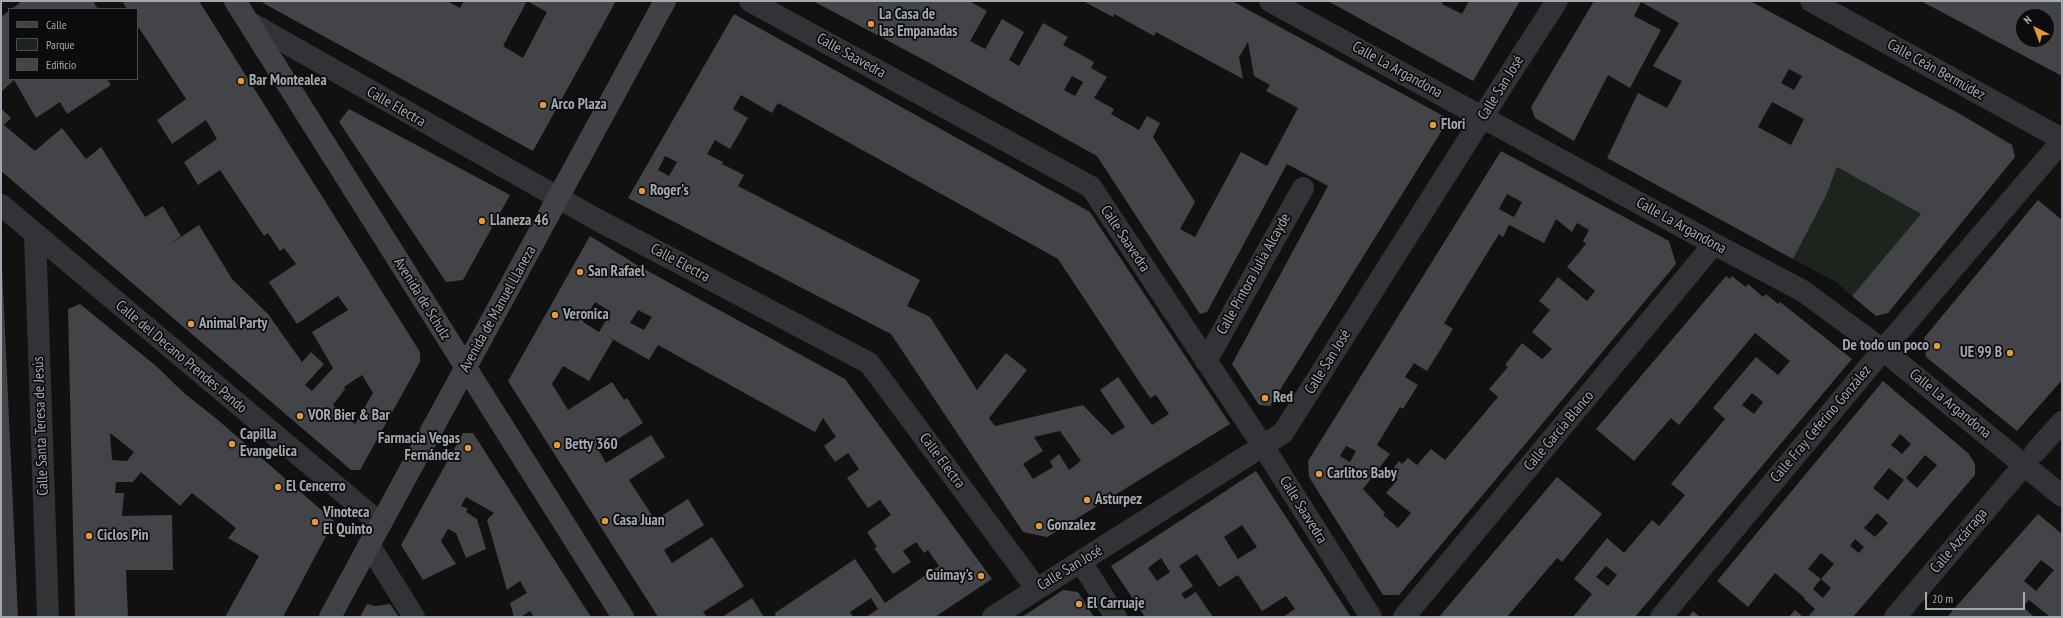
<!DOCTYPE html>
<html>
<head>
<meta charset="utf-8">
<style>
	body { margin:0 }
	#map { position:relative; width:2063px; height:618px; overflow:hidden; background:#111112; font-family:"PT Sans Narrow",sans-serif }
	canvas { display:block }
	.frame { position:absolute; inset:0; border:2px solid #a3a9b1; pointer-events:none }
	.legend { position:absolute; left:8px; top:8px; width:130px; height:72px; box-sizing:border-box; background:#0c0c0d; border:1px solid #484b4f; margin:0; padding:5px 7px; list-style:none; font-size:12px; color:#a3a9b1 }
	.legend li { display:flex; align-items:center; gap:8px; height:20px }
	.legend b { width:20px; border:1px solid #484b4f }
	.north { position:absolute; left:2015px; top:8px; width:40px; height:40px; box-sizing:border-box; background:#0c0c0d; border:1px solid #484b4f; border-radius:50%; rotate:318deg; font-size:11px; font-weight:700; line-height:16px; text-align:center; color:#a3a9b1 }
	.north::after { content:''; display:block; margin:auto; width:14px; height:18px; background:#e19a39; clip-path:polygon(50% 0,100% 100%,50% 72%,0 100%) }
	.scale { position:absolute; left:1925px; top:592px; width:100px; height:18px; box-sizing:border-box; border:2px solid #a3a9b1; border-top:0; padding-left:5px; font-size:12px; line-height:14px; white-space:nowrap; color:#a3a9b1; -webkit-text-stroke:3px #0c0c0d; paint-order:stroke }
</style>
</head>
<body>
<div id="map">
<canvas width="2063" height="618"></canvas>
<div class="frame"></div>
<ul class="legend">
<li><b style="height:5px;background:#404246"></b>Calle</li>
<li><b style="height:11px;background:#1d241e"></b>Parque</li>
<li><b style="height:11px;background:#424447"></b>Edificio</li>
</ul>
<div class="north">N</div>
<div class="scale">20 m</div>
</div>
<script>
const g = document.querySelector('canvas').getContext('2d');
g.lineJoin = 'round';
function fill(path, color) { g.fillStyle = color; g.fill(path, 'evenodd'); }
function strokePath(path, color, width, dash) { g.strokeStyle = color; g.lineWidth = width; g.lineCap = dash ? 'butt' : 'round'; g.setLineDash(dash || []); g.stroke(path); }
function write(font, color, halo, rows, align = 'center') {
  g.font = font + ' "PT Sans Narrow",sans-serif'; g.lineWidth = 3.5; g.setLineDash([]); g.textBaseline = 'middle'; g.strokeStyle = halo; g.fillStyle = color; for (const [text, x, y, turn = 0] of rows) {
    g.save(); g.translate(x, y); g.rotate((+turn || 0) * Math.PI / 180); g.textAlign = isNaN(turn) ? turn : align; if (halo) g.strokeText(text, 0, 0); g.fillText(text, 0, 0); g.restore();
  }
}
fill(new Path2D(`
	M 1837,167 L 1921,214 L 1852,296 L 1836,282 L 1793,259 L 1826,196 Z`), '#1d241e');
fill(new Path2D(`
	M 22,1 L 97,1 L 94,3 L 98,9 L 12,9 Z
	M 122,1 L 199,1 L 420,352 L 420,362 L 360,470 L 351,470 L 1,171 L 1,108 L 11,118 L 4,125 L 35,151 L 62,128 L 86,159 L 101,147 L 145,217 L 163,206 L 181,236 L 169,245 L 199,225 L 232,279 L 268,314 L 302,362 L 311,352 L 324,364 L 305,385 L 312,391 L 333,368 L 312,332 L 348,310 L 338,296 L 297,324 L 269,282 L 296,264 L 284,248 L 280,251 L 268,233 L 264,236 L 220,170 L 198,185 L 184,162 L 217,139 L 206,120 L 172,144 L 157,120 L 186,99 L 137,25 L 137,9 L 127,9 ZM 362,375 L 373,393 L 355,424 L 333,405 L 345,389 L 344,387 Z
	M 264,1 L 447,1 L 460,8 L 464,1 L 616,1 L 533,151 L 263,3 ZM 527,1 L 547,12 L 523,58 L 503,46 Z
	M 813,1 L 969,1 L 987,11 L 970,41 L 985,49 L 1002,19 L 1024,32 L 1009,60 L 1019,66 L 1043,23 L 1068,37 L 1063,45 L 1094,62 L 1091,68 L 1107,77 L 1094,98 L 1114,109 L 1111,114 L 1139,130 L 1147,116 L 1160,123 L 1153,137 L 1195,202 L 1180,229 L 1195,237 L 1241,152 L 1267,166 L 1298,108 L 1266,91 L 1270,85 L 1254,76 L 1248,42 L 1239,57 L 1243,79 L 1156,32 L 1154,36 L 1114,14 L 1113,17 L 1083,1 L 1232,1 L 1449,119 L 1270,406 L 1259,405 L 1232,364 L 1328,186 L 1287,164 L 1207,312 L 1200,314 L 1097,156 L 926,61 ZM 1072,76 L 1083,82 L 1075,96 L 1064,90 Z
	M 1328,1 L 1444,1 L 1442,4 L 1462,14 L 1469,1 L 1520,1 L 1473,81 Z
	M 1594,1 L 1750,1 L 1960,114 L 2012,145 L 2015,157 L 1888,313 L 1876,316 L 1852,296 L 1921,214 L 1837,167 L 1826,196 L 1793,259 L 1607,158 L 1638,93 L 1667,108 L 1682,81 L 1653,66 L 1679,23 L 1641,2 L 1634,16 L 1661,30 L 1630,88 L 1608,75 L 1574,141 L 1535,118 L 1531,107 ZM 1789,69 L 1802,76 L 1794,90 L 1781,83 ZM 1772,102 L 1804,119 L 1791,145 L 1758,127 Z
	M 1921,1 L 2062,1 L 2062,76 L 1996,41 ZM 2023,16 L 2047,16 L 2047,40 L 2023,40 Z
	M 9,11 L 9,79 L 107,79 L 111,85 L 67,114 L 60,102 L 36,118 L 14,80 L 1,92 L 1,17 Z
	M 734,14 L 1090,212 L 1230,424 L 1047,537 L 1023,532 L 891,334 L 628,198 ZM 741,95 L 772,113 L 778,103 L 1058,259 L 1150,398 L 1156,395 L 1169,414 L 1152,425 L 1118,377 L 1100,390 L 1125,427 L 1112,435 L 1083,405 L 995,426 L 989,418 L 1027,370 L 1006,353 L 977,390 L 930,317 L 907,306 L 920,280 L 738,186 L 744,175 L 722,164 L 723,162 L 707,154 L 715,140 L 730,149 L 748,118 L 733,109 ZM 665,156 L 677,162 L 669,176 L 658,170 ZM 1060,431 L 1081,461 L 1069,470 L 1059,454 L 1050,461 L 1053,467 L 1033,479 L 1023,464 L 1043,451 L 1034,437 Z
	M 349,109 L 510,195 L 463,280 L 446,282 L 339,122 Z
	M 1501,151 L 1669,241 L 1676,264 L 1399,595 L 1383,595 L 1309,477 L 1308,461 ZM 1507,194 L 1522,202 L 1514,217 L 1499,209 ZM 1556,219 L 1572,232 L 1577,223 L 1589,230 L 1583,241 L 1586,244 L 1567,267 L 1595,291 L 1587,301 L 1558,277 L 1539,301 L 1550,310 L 1532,332 L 1552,349 L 1542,359 L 1522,343 L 1505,365 L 1508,367 L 1489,389 L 1498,397 L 1445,460 L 1431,449 L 1417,465 L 1408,458 L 1402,464 L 1399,461 L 1390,473 L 1398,479 L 1386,493 L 1411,513 L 1398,528 L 1383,515 L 1385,513 L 1363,489 L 1390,454 L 1377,445 L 1400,407 L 1403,409 L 1418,385 L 1405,377 L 1414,363 L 1427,371 L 1453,329 L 1444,323 L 1499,234 L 1503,237 L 1509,225 L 1544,243 ZM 1346,446 L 1356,451 L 1350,462 L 1340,456 Z
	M 2038,200 L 2062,220 L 2062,380 L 2017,431 L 1926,357 L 1924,338 Z
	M 590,236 L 637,265 L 845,379 L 992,579 L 935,617 L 866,617 L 878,609 L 871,598 L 850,612 L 853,617 L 772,617 L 776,615 L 775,613 L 855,559 L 885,603 L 939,566 L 928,550 L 924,553 L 916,542 L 903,551 L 911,562 L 893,574 L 874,548 L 877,547 L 867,532 L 891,515 L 880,500 L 868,508 L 858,494 L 847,478 L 859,469 L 848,453 L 835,462 L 824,446 L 836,437 L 823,418 L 815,432 L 658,345 L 649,360 L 607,336 L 613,340 L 589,381 L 563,366 L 552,384 L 568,410 L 612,382 L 624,400 L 627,398 L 643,423 L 599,451 L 606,463 L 651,435 L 665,457 L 629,480 L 655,520 L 688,499 L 704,525 L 664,550 L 672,563 L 712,537 L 744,586 L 703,612 L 707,617 L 658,617 L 508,381 ZM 595,302 L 611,312 L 599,332 L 583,322 ZM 638,310 L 652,317 L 644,330 L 630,323 Z
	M 1,266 L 2,266 L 18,617 L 1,617 Z
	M 1726,276 L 1730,279 L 1732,276 L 1746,287 L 1748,284 L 1763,297 L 1766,294 L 1778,304 L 1780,302 L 1852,359 L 1635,617 L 1573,617 L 1592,594 L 1574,579 L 1607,538 L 1624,553 L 1652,520 L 1659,526 L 1685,495 L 1671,484 L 1725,419 L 1713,408 L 1756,357 L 1778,375 L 1790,361 L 1755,333 L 1679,425 L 1671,418 L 1634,461 L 1596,429 ZM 1752,393 L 1763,402 L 1754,414 L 1742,405 ZM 1606,566 L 1617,575 L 1608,586 L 1596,577 Z
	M 80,304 L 155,365 L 184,393 L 218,420 L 334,521 L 283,617 L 225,617 L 259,556 L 228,538 L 236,528 L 192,493 L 180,506 L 141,472 L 133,482 L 116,482 L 115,493 L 124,493 L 122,516 L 172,515 L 173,570 L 126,570 L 128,617 L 75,617 L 68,309 ZM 110,433 L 134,452 L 127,461 L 112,460 Z
	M 1883,381 L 1969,454 L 1975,464 L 1975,475 L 1853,617 L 1808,617 L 1815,609 L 1804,599 L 1805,598 L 1775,573 L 1748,607 L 1717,581 ZM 1900,434 L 1911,444 L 1902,454 L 1891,445 ZM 1925,455 L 1937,465 L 1917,488 L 1906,478 ZM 1889,468 L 1904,480 L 1888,500 L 1873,488 ZM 1877,513 L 1888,523 L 1875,537 L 1864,528 ZM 1855,539 L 1864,547 L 1859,553 L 1850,546 ZM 1821,553 L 1834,564 L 1821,579 L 1831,588 L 1823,598 L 1813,589 L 1821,579 L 1808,569 Z
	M 463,433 L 473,433 L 591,617 L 534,617 L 530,611 L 521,617 L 514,617 L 510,603 L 527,593 L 520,581 L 507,590 L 487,520 L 494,513 L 466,497 L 461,506 L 468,509 L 466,512 L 477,519 L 486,549 L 466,558 L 456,533 L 448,529 L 441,541 L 456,564 L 423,580 L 401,545 Z
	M 1256,471 L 1351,617 L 1283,617 L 1295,609 L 1286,596 L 1262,611 L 1238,575 L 1219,587 L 1197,554 L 1179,566 L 1193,586 L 1181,594 L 1185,599 L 1196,592 L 1213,617 L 1145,617 L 1111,566 ZM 1242,525 L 1257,547 L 1238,559 L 1224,537 ZM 1161,558 L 1170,572 L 1157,581 L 1148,568 Z
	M 1557,477 L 1602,514 L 1562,562 L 1557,558 L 1507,617 L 1439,617 Z
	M 2038,514 L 2062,534 L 2062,617 L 2050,617 L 2029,600 L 2023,607 L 2034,617 L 1947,617 ZM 2041,560 L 2054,570 L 2036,591 L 2024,581 Z
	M 1063,590 L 1078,592 L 1094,617 L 1022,617 Z
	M 752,598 L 764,617 L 722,617 Z
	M 367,604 L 375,606 L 390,604 L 399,617 L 360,617 Z
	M 1795,610 L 1803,617 L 1789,617 Z
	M 1693,611 L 1700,617 L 1688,617 Z`), '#424447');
strokePath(new Path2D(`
	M 750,1 L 1091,187 L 1263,446 L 1371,617
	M 1270,1 L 1714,244 L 1803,291 L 1883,350 L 2062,496
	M 1811,1 L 2062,139
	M 249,22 L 594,218 L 869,363 L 1036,588
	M 1,205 L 381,524
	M 35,234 L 48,617
	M 1206,361 L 1303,188
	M 2035,452 L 2062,422
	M 369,545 L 414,617
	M 1081,562 L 1116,617
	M 993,617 L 1283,433 L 1506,80 L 1557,1
	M 1404,617 L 1714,244
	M 1661,617 L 1883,350 L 2062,141
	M 1895,617 L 2024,465`), '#323337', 22);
strokePath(new Path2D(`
	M 235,1 L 623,617
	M 330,617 L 665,1`), '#404246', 22);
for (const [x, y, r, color] of [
	[871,24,4,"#e19a39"],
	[241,81,4,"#e19a39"],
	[543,105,4,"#e19a39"],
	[1433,125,4,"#e19a39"],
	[642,191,4,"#e19a39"],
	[482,221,4,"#e19a39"],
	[580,272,4,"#e19a39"],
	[555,315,4,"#e19a39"],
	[191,324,4,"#e19a39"],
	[1937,346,4,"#e19a39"],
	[2010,353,4,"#e19a39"],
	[1265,398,4,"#e19a39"],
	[300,416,4,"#e19a39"],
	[232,444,4,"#e19a39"],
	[557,445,4,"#e19a39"],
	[468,448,4,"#e19a39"],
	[1319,474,4,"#e19a39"],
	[278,487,4,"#e19a39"],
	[1087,500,4,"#e19a39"],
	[605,521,4,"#e19a39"],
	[315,522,4,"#e19a39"],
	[1039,526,4,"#e19a39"],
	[89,536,4,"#e19a39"],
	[981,576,4,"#e19a39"],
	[1079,604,4,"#e19a39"]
]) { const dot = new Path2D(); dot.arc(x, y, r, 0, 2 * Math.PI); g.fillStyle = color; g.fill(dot); strokePath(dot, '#0c0c0d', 1.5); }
write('bold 15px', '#a3a9b1', '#0c0c0d', [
	["La Casa de",879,15],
	["las Empanadas",879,32],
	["Bar Montealea",249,81],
	["Arco Plaza",551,105],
	["Flori",1441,125],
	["Roger's",650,191],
	["Llaneza 46",490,221],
	["San Rafael",588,272],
	["Veronica",563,315],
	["Animal Party",199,324],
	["De todo un poco",1929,346,"right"],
	["UE 99 B",2002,353,"right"],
	["Red",1273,398],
	["VOR Bier & Bar",308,416],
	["Capilla",240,435],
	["Evangelica",240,452],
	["Farmacia Vegas",460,439,"right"],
	["Fernández",460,456,"right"],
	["Betty 360",565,445],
	["Carlitos Baby",1327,474],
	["El Cencerro",286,487],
	["Asturpez",1095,500],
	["Vinoteca",323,513],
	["El Quinto",323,530],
	["Casa Juan",613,521],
	["Gonzalez",1047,526],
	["Ciclos Pin",97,536],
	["Guimay's",973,576,"right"],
	["El Carruaje",1087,604]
], 'left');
write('15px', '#a3a9b1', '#0c0c0d', [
	["Calle Saavedra",851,56,29],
	["Calle La Argandona",1397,70,29],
	["Calle Ceán Bermúdez",1936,70,29],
	["Calle San José",1501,88,-58],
	["Calle Electra",396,107,30],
	["Calle La Argandona",1681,226,29],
	["Calle Saavedra",1125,239,56],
	["Calle Electra",680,263,28],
	["Calle Pintora Julia Alcayde",1254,274,-61],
	["Avenida de Schulz",422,299,58],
	["Avenida de Manuel Llaneza",498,309,-61],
	["Calle del Decano Prendes Pando",181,357,40],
	["Calle San José",1328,362,-58],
	["Calle La Argandona",1950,404,39],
	["Calle Fray Ceferino González",1821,424,-50],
	["Calle Santa Teresa de Jesús",41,426,-92],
	["Calle García Blanco",1559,431,-50],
	["Calle Electra",942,461,53],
	["Calle Saavedra",1303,510,58],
	["Calle Azcárraga",1959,541,-50],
	["Calle San José",1070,568,-31]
]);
</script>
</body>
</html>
